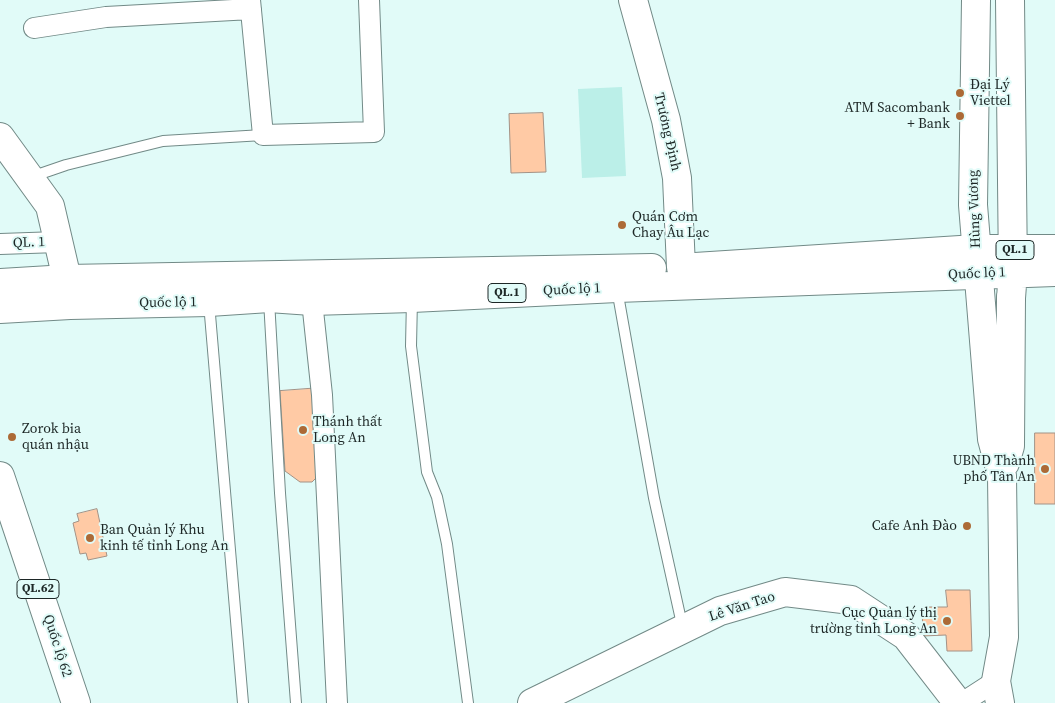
<!DOCTYPE html>
<html>
<head>
<meta charset="utf-8">
<style>
	body { margin:0 }
	canvas { display:block; background:#e1fbf8 }
</style>
</head>
<body>
<canvas width="1055" height="703"></canvas>
<script>
const g = document.querySelector('canvas').getContext('2d');
g.lineJoin = 'round';
function fill(path, color) { g.fillStyle = color; g.fill(path, 'evenodd'); }
function strokePath(path, color, width, dash) { g.strokeStyle = color; g.lineWidth = width; g.lineCap = dash ? 'butt' : 'round'; g.setLineDash(dash || []); g.stroke(path); }
function write(font, color, halo, rows, align = 'center') {
  g.font = font + ' "Source Serif 4",serif'; g.lineWidth = 4; g.setLineDash([]); g.textBaseline = 'middle'; g.strokeStyle = halo; g.fillStyle = color; for (const [text, x, y, turn = 0] of rows) {
    g.save(); g.translate(x, y); g.rotate((+turn || 0) * Math.PI / 180); g.textAlign = isNaN(turn) ? turn : align; if (halo) g.strokeText(text, 0, 0); g.fillText(text, 0, 0); g.restore();
  }
}
fill(new Path2D(`
	M 622,87 L 626,176 L 582,178 L 578,89 Z`), '#bbefe8');
const building = new Path2D(`
	M 543,113 L 546,172 L 511,173 L 509,114 Z
	M 320,388 L 325,469 L 312,482 L 300,482 L 285,471 L 280,391 Z
	M 1035,433 L 1055,433 L 1055,504 L 1035,504 Z
	M 97,509 L 107,556 L 88,560 L 86,553 L 80,554 L 73,523 L 79,521 L 77,514 Z
	M 946,590 L 970,590 L 972,651 L 947,651 L 946,635 L 923,636 L 922,607 L 947,607 Z`);
fill(building, '#ffcaa5');
strokePath(building, '#a39286', 1);
const lane = new Path2D(`
	M 31,177 L 66,165 L 163,141 L 263,135
	M 617,289 L 654,498 L 683,629
	M 412,299 L 411,346 L 427,472 L 437,497 L 447,544 L 468,703
	M 269,300 L 280,493 L 296,703
	M 209,303 L 243,703`);
const street = new Path2D(`
	M 250,0 L 263,135 L 374,132 L 369,0
	M 34,28 L 106,17 L 251,9
	M 0,244 L 58,242
	M 312,301 L 322,395 L 337,703
	M 962,703 L 996,681`);
const secondary = new Path2D(`
	M 633,0 L 666,120 L 677,178 L 681,267
	M 976,0 L 973,205 L 992,439 L 1002,476 L 1004,637 L 996,681 L 1000,703
	M 1010,0 L 1013,272
	M 0,137 L 50,206 L 67,279 L 69,303
	M 1005,463 L 1010,446 L 1011,298
	M 532,703 L 720,611 L 785,592 L 851,600 L 906,636 L 958,703`);
const primary = new Path2D(`
	M 695,267 L 976,249 L 1055,249
	M 0,283 L 67,279 L 652,268
	M 1011,298 L 1013,272
	M 0,309 L 70,305 L 209,302 L 269,298 L 312,301 L 412,298 L 617,288 L 1055,272
	M 0,476 L 76,703`);
strokePath(lane, '#728a87', 12);
strokePath(street, '#728a87', 22);
strokePath(secondary, '#728a87', 30);
strokePath(primary, '#728a87', 30);
strokePath(lane, '#fff', 10);
strokePath(street, '#fff', 20);
strokePath(secondary, '#fff', 28);
strokePath(primary, '#fff', 28);
for (const [x, y, r, color] of [
	[960,93,5,"#ac6a36"],
	[960,116,5,"#ac6a36"],
	[622,225,5,"#ac6a36"],
	[303,430,5,"#ac6a36"],
	[12,437,5,"#ac6a36"],
	[1045,469,5,"#ac6a36"],
	[967,526,5,"#ac6a36"],
	[90,538,5,"#ac6a36"],
	[947,621,5,"#ac6a36"]
]) { const dot = new Path2D(); dot.arc(x, y, r, 0, 2 * Math.PI); g.fillStyle = color; g.fill(dot); strokePath(dot, '#e1fbf8', 2); }
for (const [x, y, w] of [
	[1015,250,38],
	[507,293,38],
	[38,589,42]
]) { const box = new Path2D(); box.roundRect(x - w / 2, y - 9.5, w, 19, 4); g.fillStyle = '#e1fbf8'; g.fill(box); strokePath(box, '#1d2726', 1); }
write('bold 12px', '#1d2726', null, [
	["QL.1",1015,250],
	["QL.1",507,293],
	["QL.62",38,589]
]);
write('14px', '#1d2726', '#e1fbf8', [
	["Đại Lý",970,85],
	["Viettel",970,101],
	["ATM Sacombank",950,108,"right"],
	["+ Bank",950,124,"right"],
	["Quán Cơm",632,217],
	["Chay Âu Lạc",632,233],
	["Thánh thất",313,422],
	["Long An",313,438],
	["Zorok bia",22,429],
	["quán nhậu",22,445],
	["UBND Thành",1035,461,"right"],
	["phố Tân An",1035,477,"right"],
	["Cafe Anh Đào",957,526,"right"],
	["Ban Quản lý Khu",100,530],
	["kinh tế tỉnh Long An",100,546],
	["Cục Quản lý thị",937,613,"right"],
	["trường tỉnh Long An",937,629,"right"]
], 'left');
write('14px', '#1d2726', '#e1fbf8', [
	["Trương Định",667,132,77],
	["Hùng Vương",975,209,-92],
	["QL. 1",29,243,-2],
	["Quốc lộ 1",977,274,-3],
	["Quốc lộ 1",572,290,-3],
	["Quốc lộ 1",168,303,-1],
	["Lê Văn Tao",742,607,-18],
	["Quốc lộ 62",57,646,72]
]);
</script>
</body>
</html>
